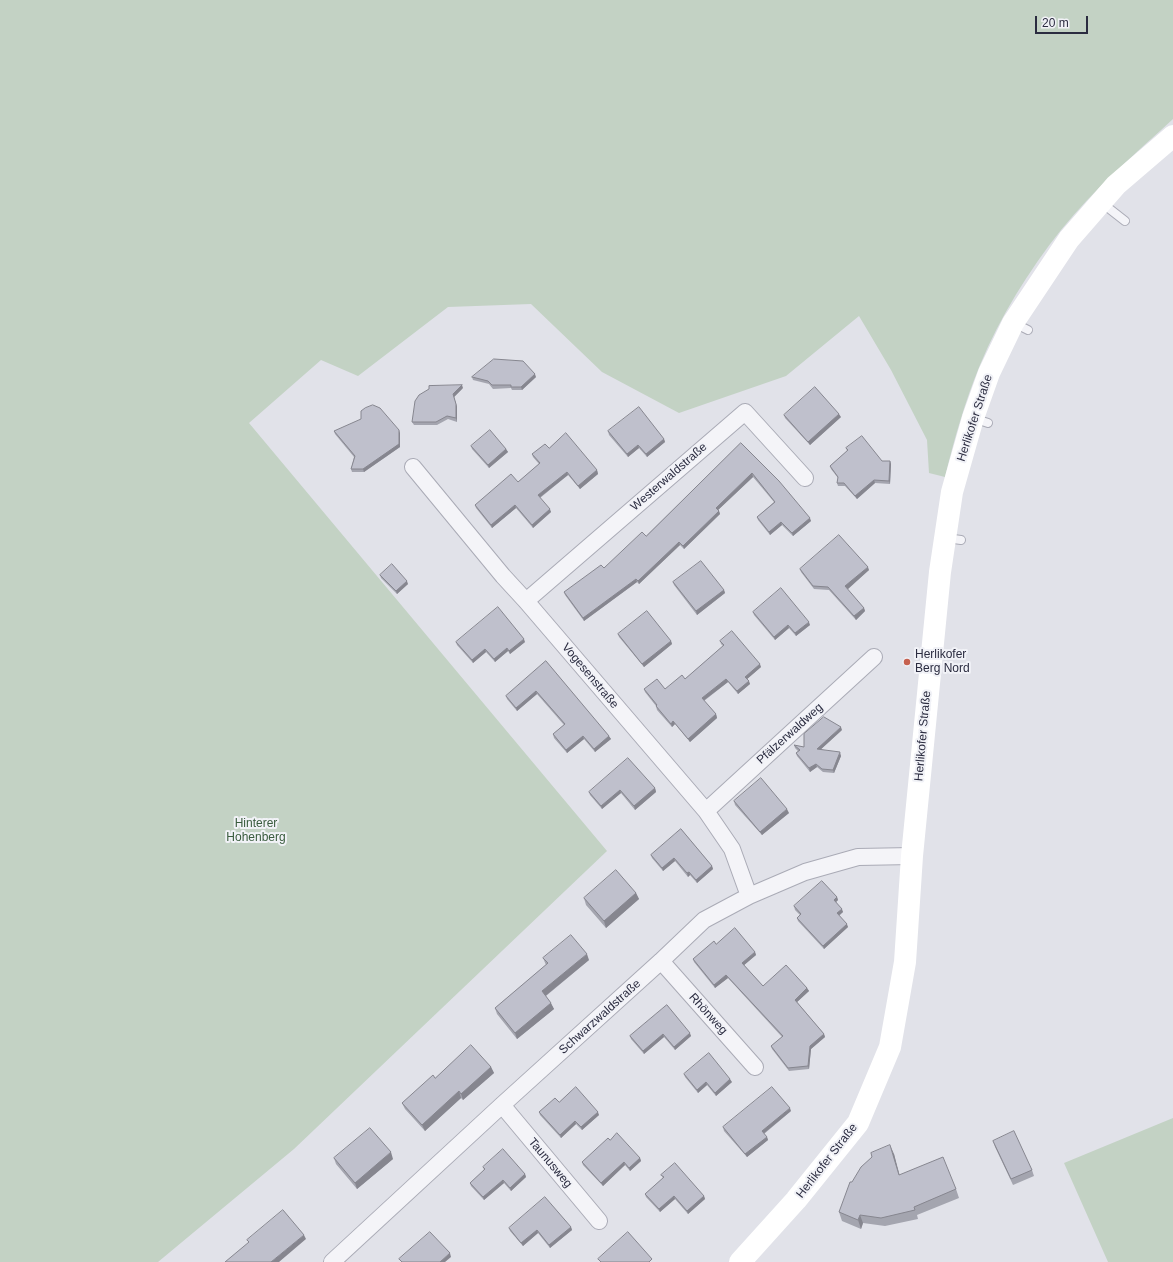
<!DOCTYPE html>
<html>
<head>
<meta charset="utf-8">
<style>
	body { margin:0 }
	#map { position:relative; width:1173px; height:1262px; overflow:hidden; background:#e1e2e9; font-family:Helvetica,sans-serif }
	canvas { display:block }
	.scale { position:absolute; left:1035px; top:16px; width:53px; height:18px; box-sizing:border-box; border:2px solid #2b2c40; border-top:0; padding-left:5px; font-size:12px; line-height:14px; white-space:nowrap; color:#2b2c40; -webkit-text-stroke:3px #f1f2f7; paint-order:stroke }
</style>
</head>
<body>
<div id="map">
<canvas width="1173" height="1262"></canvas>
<div class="scale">20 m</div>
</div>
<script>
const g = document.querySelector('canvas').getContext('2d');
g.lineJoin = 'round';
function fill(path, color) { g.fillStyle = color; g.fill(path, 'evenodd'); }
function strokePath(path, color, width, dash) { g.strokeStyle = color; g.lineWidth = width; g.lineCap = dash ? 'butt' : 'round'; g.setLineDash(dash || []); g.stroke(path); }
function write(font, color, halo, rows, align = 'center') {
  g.font = font + ' Helvetica,sans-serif'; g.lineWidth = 4; g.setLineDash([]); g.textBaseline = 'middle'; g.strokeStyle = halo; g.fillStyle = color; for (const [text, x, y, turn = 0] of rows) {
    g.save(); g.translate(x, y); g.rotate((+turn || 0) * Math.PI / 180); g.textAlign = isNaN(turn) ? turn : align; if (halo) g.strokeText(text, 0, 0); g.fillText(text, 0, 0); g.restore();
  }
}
fill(new Path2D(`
	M 0,0 L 1173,0 L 1173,119 C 1135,154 1094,189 1061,230 C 1029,270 1000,317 980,365 C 965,401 954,440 945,477 L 929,473 L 927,440 L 891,370 L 859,316 L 786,376 L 679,413 L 602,372 L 531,304 L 448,307 L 358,376 L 321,360 L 249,423 L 607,851 L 294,1149 L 158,1262 L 0,1262 Z
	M 1173,1118 L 1173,1262 L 1108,1262 L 1064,1163 Z`), '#c3d2c4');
const lane = new Path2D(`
	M 1102,203 L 1125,221
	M 1014,323 L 1028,330
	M 973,418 L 988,423
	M 946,538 L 961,540`);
const street = new Path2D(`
	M 413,467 L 503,576 L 526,601 L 706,811 L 732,849 L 749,896
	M 526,601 L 745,412 L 805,478
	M 706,811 L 874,657
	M 661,961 L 755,1067
	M 502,1105 L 599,1221
	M 332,1262 L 502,1105 L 661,961 L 704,920 L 749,896 L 805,872 L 858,857 L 912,856`);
strokePath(lane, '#aaabb6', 10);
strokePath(street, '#aaabb6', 18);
strokePath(lane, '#f4f4f8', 8);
strokePath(street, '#f4f4f8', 16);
strokePath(new Path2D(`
	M 740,1262 L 796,1200 L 858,1123 L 890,1047 L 905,962 L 912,856 L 940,572 L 952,492 L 973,418 L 989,373 L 1013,323 L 1069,239 L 1116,185 L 1173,136`), '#fff', 22);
fill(new Path2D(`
	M 472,377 L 536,377 L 522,390 L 512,390 L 511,388 L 493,389 L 489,384 L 473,380 Z
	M 463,388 L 454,397 L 457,407 L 457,422 L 448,419 L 437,425 L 414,425 L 412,422 Z
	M 784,415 L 841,417 L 810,445 L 785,418 Z
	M 334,431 L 400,433 L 400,447 L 364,472 L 352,472 L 351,469 L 354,457 L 335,434 Z
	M 608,431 L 664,439 L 665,442 L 647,457 L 639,448 L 628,457 L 609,435 Z
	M 741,443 L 811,521 L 793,536 L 782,525 L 770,535 L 758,520 L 757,517 L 774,502 L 753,477 L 718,510 L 719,511 L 720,514 L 684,549 L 680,545 L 639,584 L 637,582 L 584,621 L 565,595 L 564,592 L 604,568 L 646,536 Z
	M 471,446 L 506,449 L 508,452 L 489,468 L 472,449 Z
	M 549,448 L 597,470 L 598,474 L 580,489 L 568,475 L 540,498 L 551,512 L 533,528 L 516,508 L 492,528 L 476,508 L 475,505 L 518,482 L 539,464 L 533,457 L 532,454 Z
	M 846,448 L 882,461 L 890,461 L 891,464 L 890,484 L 875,483 L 857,499 L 845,486 L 838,486 L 837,483 L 838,478 L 831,469 L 830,466 L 847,451 Z
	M 800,569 L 869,570 L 847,589 L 864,608 L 865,611 L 856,620 L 829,590 L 814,589 L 801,572 Z
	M 380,575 L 408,584 L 397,594 L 381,578 Z
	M 673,582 L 724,590 L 725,593 L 697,615 L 674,585 Z
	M 753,612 L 810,625 L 796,636 L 789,628 L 775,640 L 754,615 Z
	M 618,634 L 671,641 L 672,644 L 644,667 L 619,637 Z
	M 720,641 L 761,667 L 747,679 L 750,684 L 738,694 L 728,682 L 704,701 L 716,714 L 717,718 L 690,742 L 675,724 L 672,727 L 657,710 L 656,706 L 645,692 L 644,689 L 665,689 L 685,679 L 723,646 L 721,644 Z
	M 456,642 L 525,642 L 510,654 L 508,651 L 495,662 L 486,652 L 473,663 L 457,645 Z
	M 546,661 L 611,739 L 595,752 L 584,739 L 567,753 L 554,738 L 553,734 L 564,725 L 537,694 L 517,711 L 507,699 L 506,696 Z
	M 842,730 L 821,749 L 841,756 L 834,773 L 823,772 L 817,767 L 810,772 L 797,756 L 796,753 L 798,751 L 795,748 L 794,745 L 804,747 Z
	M 655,788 L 656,792 L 635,810 L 621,793 L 602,809 L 590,795 L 589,792 Z
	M 734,801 L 789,813 L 762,835 L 735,805 Z
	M 681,829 L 712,866 L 713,869 L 697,883 L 690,875 L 688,877 L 675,861 L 663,871 L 652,858 L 651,855 Z
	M 636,893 L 639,899 L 606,928 L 586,905 L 584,898 Z
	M 837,897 L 838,900 L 836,902 L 843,912 L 839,916 L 848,927 L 824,949 L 798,921 L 797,918 L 800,915 L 795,910 L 794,906 Z
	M 716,944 L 755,952 L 756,955 L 744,965 L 763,986 L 807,988 L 809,991 L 797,1002 L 824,1034 L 825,1037 L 811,1049 L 809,1069 L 789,1071 L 772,1049 L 771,1046 L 782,1037 L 728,978 L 715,988 L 694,962 L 693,959 Z
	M 543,958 L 589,960 L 546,996 L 554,1009 L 517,1039 L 497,1014 L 495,1008 L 546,965 Z
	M 667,1005 L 691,1036 L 675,1050 L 664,1037 L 644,1054 L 631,1039 L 630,1036 Z
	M 491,1067 L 494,1073 L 463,1100 L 461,1098 L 425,1131 L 405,1109 L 402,1103 L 435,1078 Z
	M 684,1074 L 732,1082 L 716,1096 L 707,1085 L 698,1093 L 685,1077 Z
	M 559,1102 L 599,1115 L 582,1130 L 576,1124 L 561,1138 L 540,1115 L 539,1112 Z
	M 791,1111 L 764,1134 L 767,1137 L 768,1140 L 747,1157 L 724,1131 L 723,1127 Z
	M 610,1140 L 640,1158 L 641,1161 L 630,1171 L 625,1165 L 603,1186 L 583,1165 L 582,1162 Z
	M 993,1141 L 1032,1170 L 1034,1176 L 1013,1185 L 995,1147 Z
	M 894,1154 L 899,1175 L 956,1189 L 959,1198 L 917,1215 L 918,1219 L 885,1226 L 863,1223 L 861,1229 L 842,1221 L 839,1212 L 852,1182 Z
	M 334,1158 L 393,1159 L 357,1189 L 336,1164 Z
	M 483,1167 L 525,1174 L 526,1177 L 511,1191 L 504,1183 L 484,1200 L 471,1186 L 470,1183 L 484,1170 Z
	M 661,1175 L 704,1196 L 705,1199 L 688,1214 L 675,1199 L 660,1212 L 646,1197 L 645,1194 L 663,1178 Z
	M 571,1227 L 572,1230 L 550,1248 L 538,1233 L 523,1246 L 510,1231 L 509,1228 Z`), '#a4a5af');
fill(new Path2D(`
	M 535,374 L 536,377 L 522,390 L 521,387 Z
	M 462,385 L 463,388 L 454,397 L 457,407 L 457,422 L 456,418 L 453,394 Z
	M 839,414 L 841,417 L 810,445 L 808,442 Z
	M 399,430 L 400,433 L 400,447 L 364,472 L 363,469 Z
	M 664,439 L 665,442 L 647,457 L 646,454 Z
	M 638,445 L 639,448 L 628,457 L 627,454 Z
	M 506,449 L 508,452 L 489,468 L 488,465 Z
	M 890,461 L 891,464 L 890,484 L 889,481 Z
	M 597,470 L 598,474 L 580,489 L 578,486 Z
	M 567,472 L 568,475 L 539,498 L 538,495 Z
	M 752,473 L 753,477 L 717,511 L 716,508 Z
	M 874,480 L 875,483 L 857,499 L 855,496 Z
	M 515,505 L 516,508 L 492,528 L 491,525 Z
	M 550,509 L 551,512 L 533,528 L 532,525 Z
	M 719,511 L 720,514 L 684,549 L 683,546 Z
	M 810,518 L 811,521 L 793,536 L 792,533 Z
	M 781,522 L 782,525 L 770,535 L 769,532 Z
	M 679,542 L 680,545 L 639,584 L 638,581 Z
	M 868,567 L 869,570 L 847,590 L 845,586 Z
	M 636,579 L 637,582 L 584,621 L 583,618 Z
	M 407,581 L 408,584 L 397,594 L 396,591 Z
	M 724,590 L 725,593 L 697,615 L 696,611 Z
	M 864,608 L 865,611 L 856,620 L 854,616 Z
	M 809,622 L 810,625 L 796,636 L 795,633 Z
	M 788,625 L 789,628 L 775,640 L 774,637 Z
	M 524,639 L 525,642 L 510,654 L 509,651 Z
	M 671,641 L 672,644 L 644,667 L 642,664 Z
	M 507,648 L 508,651 L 495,662 L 494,659 Z
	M 485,649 L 486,652 L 473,663 L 472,660 Z
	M 760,664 L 761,667 L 746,680 L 745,677 Z
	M 726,679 L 728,682 L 703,701 L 702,698 Z
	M 749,681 L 750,684 L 738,694 L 737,691 Z
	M 536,691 L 537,694 L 517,711 L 516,708 Z
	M 716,714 L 717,718 L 690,742 L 688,739 Z
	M 673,721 L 675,724 L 672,727 L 671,724 Z
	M 841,727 L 842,730 L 818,752 L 817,749 Z
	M 583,736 L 584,739 L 567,753 L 566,750 Z
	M 609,736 L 611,739 L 595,752 L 594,749 Z
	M 840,752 L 841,756 L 834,773 L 833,770 Z
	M 816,764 L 817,767 L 810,772 L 809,768 Z
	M 655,788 L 656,792 L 635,810 L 634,806 Z
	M 620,790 L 621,793 L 602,809 L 601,806 Z
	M 787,809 L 789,813 L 762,835 L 760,832 Z
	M 674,858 L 675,861 L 663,871 L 662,868 Z
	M 712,866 L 713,869 L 697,883 L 696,880 Z
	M 689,872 L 690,875 L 688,877 L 687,873 Z
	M 636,893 L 639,899 L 606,928 L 604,921 Z
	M 837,897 L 838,900 L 835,903 L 834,900 Z
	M 842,909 L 843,912 L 838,916 L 837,913 Z
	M 847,924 L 848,927 L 824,949 L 823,946 Z
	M 755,952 L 756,955 L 743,966 L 742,963 Z
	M 587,954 L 589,960 L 544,997 L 542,991 Z
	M 726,975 L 728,978 L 715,988 L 714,985 Z
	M 807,988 L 809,991 L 796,1003 L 795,1000 Z
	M 551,1003 L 554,1009 L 517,1039 L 515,1033 Z
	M 690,1033 L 691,1036 L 675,1050 L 674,1047 Z
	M 663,1034 L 664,1037 L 644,1054 L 643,1051 Z
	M 824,1034 L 825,1037 L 811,1049 L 809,1069 L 808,1066 L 810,1046 Z
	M 491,1067 L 494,1073 L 463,1100 L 461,1094 Z
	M 730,1079 L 732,1082 L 716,1096 L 715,1093 Z
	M 706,1082 L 707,1085 L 698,1093 L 697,1090 Z
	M 459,1091 L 461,1098 L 425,1131 L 422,1125 Z
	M 790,1108 L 791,1111 L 763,1134 L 762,1131 Z
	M 598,1112 L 599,1115 L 582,1130 L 581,1127 Z
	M 575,1121 L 576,1124 L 561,1138 L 560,1135 Z
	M 767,1137 L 768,1140 L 747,1157 L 745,1154 Z
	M 890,1145 L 894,1154 L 902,1184 L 899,1175 Z
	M 391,1152 L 393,1159 L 357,1189 L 355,1183 Z
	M 640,1158 L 641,1161 L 630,1171 L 629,1168 Z
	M 624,1162 L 625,1165 L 603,1186 L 601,1183 Z
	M 525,1174 L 526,1177 L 511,1191 L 510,1188 Z
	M 503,1180 L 504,1183 L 484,1200 L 483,1197 Z
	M 674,1196 L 675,1199 L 660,1212 L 659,1209 Z
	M 704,1196 L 705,1199 L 688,1214 L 687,1211 Z
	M 860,1215 L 863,1223 L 861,1229 L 858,1220 Z
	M 571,1227 L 572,1230 L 550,1248 L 549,1245 Z
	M 537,1230 L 538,1233 L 523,1246 L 521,1243 Z
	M 304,1235 L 306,1239 L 279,1262 L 271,1262 Z
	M 450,1253 L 451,1257 L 445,1262 L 440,1262 Z`), '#86868f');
const building = new Path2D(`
	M 494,359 L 523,361 L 535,374 L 521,387 L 511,387 L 511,385 L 492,385 L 488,381 L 472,377 Z
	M 462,385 L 453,394 L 456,404 L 456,418 L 447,416 L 436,422 L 412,422 L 415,401 L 419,395 L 429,389 L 429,386 Z
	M 815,387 L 839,414 L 808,442 L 784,415 Z
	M 373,405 L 380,408 L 399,430 L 399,444 L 363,469 L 351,469 L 355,456 L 334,431 L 361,419 L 361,411 L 365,408 Z
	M 639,407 L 664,439 L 646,454 L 638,445 L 627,454 L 608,431 Z
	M 490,430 L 506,449 L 488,465 L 471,446 Z
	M 566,433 L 597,470 L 578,486 L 567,472 L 538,495 L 550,509 L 532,525 L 515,505 L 491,525 L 475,505 L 511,474 L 518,482 L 540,463 L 532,454 L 545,444 L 549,448 Z
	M 862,436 L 882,461 L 890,461 L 889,481 L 874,480 L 855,496 L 844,483 L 837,483 L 838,477 L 830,466 L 848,450 L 846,448 Z
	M 741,443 L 779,481 L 810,518 L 792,533 L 781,522 L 769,532 L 757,517 L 775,502 L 752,473 L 716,508 L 719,511 L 683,546 L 679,542 L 638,581 L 636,579 L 583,618 L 564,592 L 601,565 L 604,568 L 642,532 L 646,536 Z
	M 839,535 L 868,567 L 845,586 L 864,608 L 854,616 L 828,587 L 813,586 L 800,569 Z
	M 701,561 L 724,590 L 696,611 L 673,582 Z
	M 392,564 L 407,581 L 396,591 L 380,575 Z
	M 781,588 L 809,622 L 795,633 L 788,625 L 774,637 L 753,612 Z
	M 498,607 L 524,639 L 509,651 L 507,648 L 494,659 L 485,649 L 472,660 L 456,642 Z
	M 647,611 L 671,641 L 642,664 L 618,634 Z
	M 732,631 L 760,664 L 745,677 L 749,681 L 737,691 L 726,679 L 702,698 L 716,714 L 688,739 L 673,721 L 671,724 L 656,706 L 657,705 L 644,689 L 657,679 L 665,689 L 682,675 L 685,679 L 724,645 L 720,641 Z
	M 546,661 L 609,736 L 594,749 L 583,736 L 566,750 L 553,734 L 565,724 L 536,691 L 516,708 L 506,696 Z
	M 824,717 L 841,727 L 817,749 L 840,752 L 833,770 L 822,769 L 816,764 L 809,768 L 796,753 L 800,750 L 794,745 L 804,747 L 804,734 Z
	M 628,758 L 655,788 L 634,806 L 620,790 L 601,806 L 589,792 Z
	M 761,778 L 787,809 L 760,832 L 734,801 Z
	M 681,829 L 712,866 L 696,880 L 689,872 L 687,873 L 674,858 L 662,868 L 651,855 Z
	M 616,870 L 636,893 L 604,921 L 584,898 Z
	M 822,881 L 837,897 L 834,900 L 842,909 L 837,913 L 847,924 L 823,946 L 797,918 L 801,914 L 794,906 Z
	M 735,928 L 755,952 L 742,963 L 763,986 L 786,965 L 807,988 L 795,1000 L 824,1034 L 810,1046 L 808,1066 L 788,1068 L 771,1046 L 783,1036 L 726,975 L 714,985 L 693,959 L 714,941 L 716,944 Z
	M 571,935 L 587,954 L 542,991 L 551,1003 L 515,1033 L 495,1008 L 548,963 L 543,958 Z
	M 667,1005 L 690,1033 L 674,1047 L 663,1034 L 643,1051 L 630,1036 Z
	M 471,1045 L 491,1067 L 461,1094 L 459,1091 L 422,1125 L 402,1103 L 433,1075 L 435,1078 Z
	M 709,1053 L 730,1079 L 715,1093 L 706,1082 L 697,1090 L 684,1074 Z
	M 576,1087 L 598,1112 L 581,1127 L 575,1121 L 560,1135 L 539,1112 L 555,1098 L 559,1102 Z
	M 772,1087 L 790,1108 L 762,1131 L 767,1137 L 745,1154 L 723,1127 Z
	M 370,1128 L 391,1152 L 355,1183 L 334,1158 Z
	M 1014,1131 L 1032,1170 L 1011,1179 L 993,1141 Z
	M 617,1133 L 640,1158 L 629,1168 L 624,1162 L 601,1183 L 582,1162 L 608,1138 L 610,1140 Z
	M 890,1145 L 899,1175 L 943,1157 L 956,1189 L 914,1207 L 915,1210 L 881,1218 L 860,1215 L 858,1220 L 839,1212 L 850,1182 L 852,1182 L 861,1167 L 872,1157 L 871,1153 Z
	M 503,1149 L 525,1174 L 510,1188 L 503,1180 L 483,1197 L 470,1183 L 485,1169 L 483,1167 Z
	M 675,1163 L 704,1196 L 687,1211 L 674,1196 L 659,1209 L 645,1194 L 664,1177 L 661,1175 Z
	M 545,1197 L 571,1227 L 549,1245 L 537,1230 L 521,1243 L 509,1228 Z
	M 283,1210 L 304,1235 L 271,1262 L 225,1262 L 249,1242 L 247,1240 Z
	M 430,1232 L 450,1253 L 440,1262 L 402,1262 L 399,1259 Z
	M 628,1232 L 652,1259 L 649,1262 L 601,1262 L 598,1259 Z`);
fill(building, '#bfc0cc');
strokePath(building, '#86868f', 1);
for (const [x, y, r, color] of [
	[907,662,4,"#c6614f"]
]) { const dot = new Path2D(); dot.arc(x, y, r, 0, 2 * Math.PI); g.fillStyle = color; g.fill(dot); strokePath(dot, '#f1f2f7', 1.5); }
write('12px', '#2b2c40', '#f1f2f7', [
	["Herlikofer Straße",975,418,-72],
	["Westerwaldstraße",669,477,-41],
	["Vogesenstraße",590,676,50],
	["Pfälzerwaldweg",790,734,-42],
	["Herlikofer Straße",923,736,-85],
	["Rhönweg",708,1014,48],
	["Schwarzwaldstraße",600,1017,-42],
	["Herlikofer Straße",827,1161,-52],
	["Taunusweg",550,1163,50]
]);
write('12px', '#2b2c40', '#f1f2f7', [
	["Herlikofer",915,655],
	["Berg Nord",915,669]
], 'left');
write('12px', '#395b3d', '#f1f2f7', [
	["Hinterer",256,824],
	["Hohenberg",256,838]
]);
</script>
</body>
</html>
